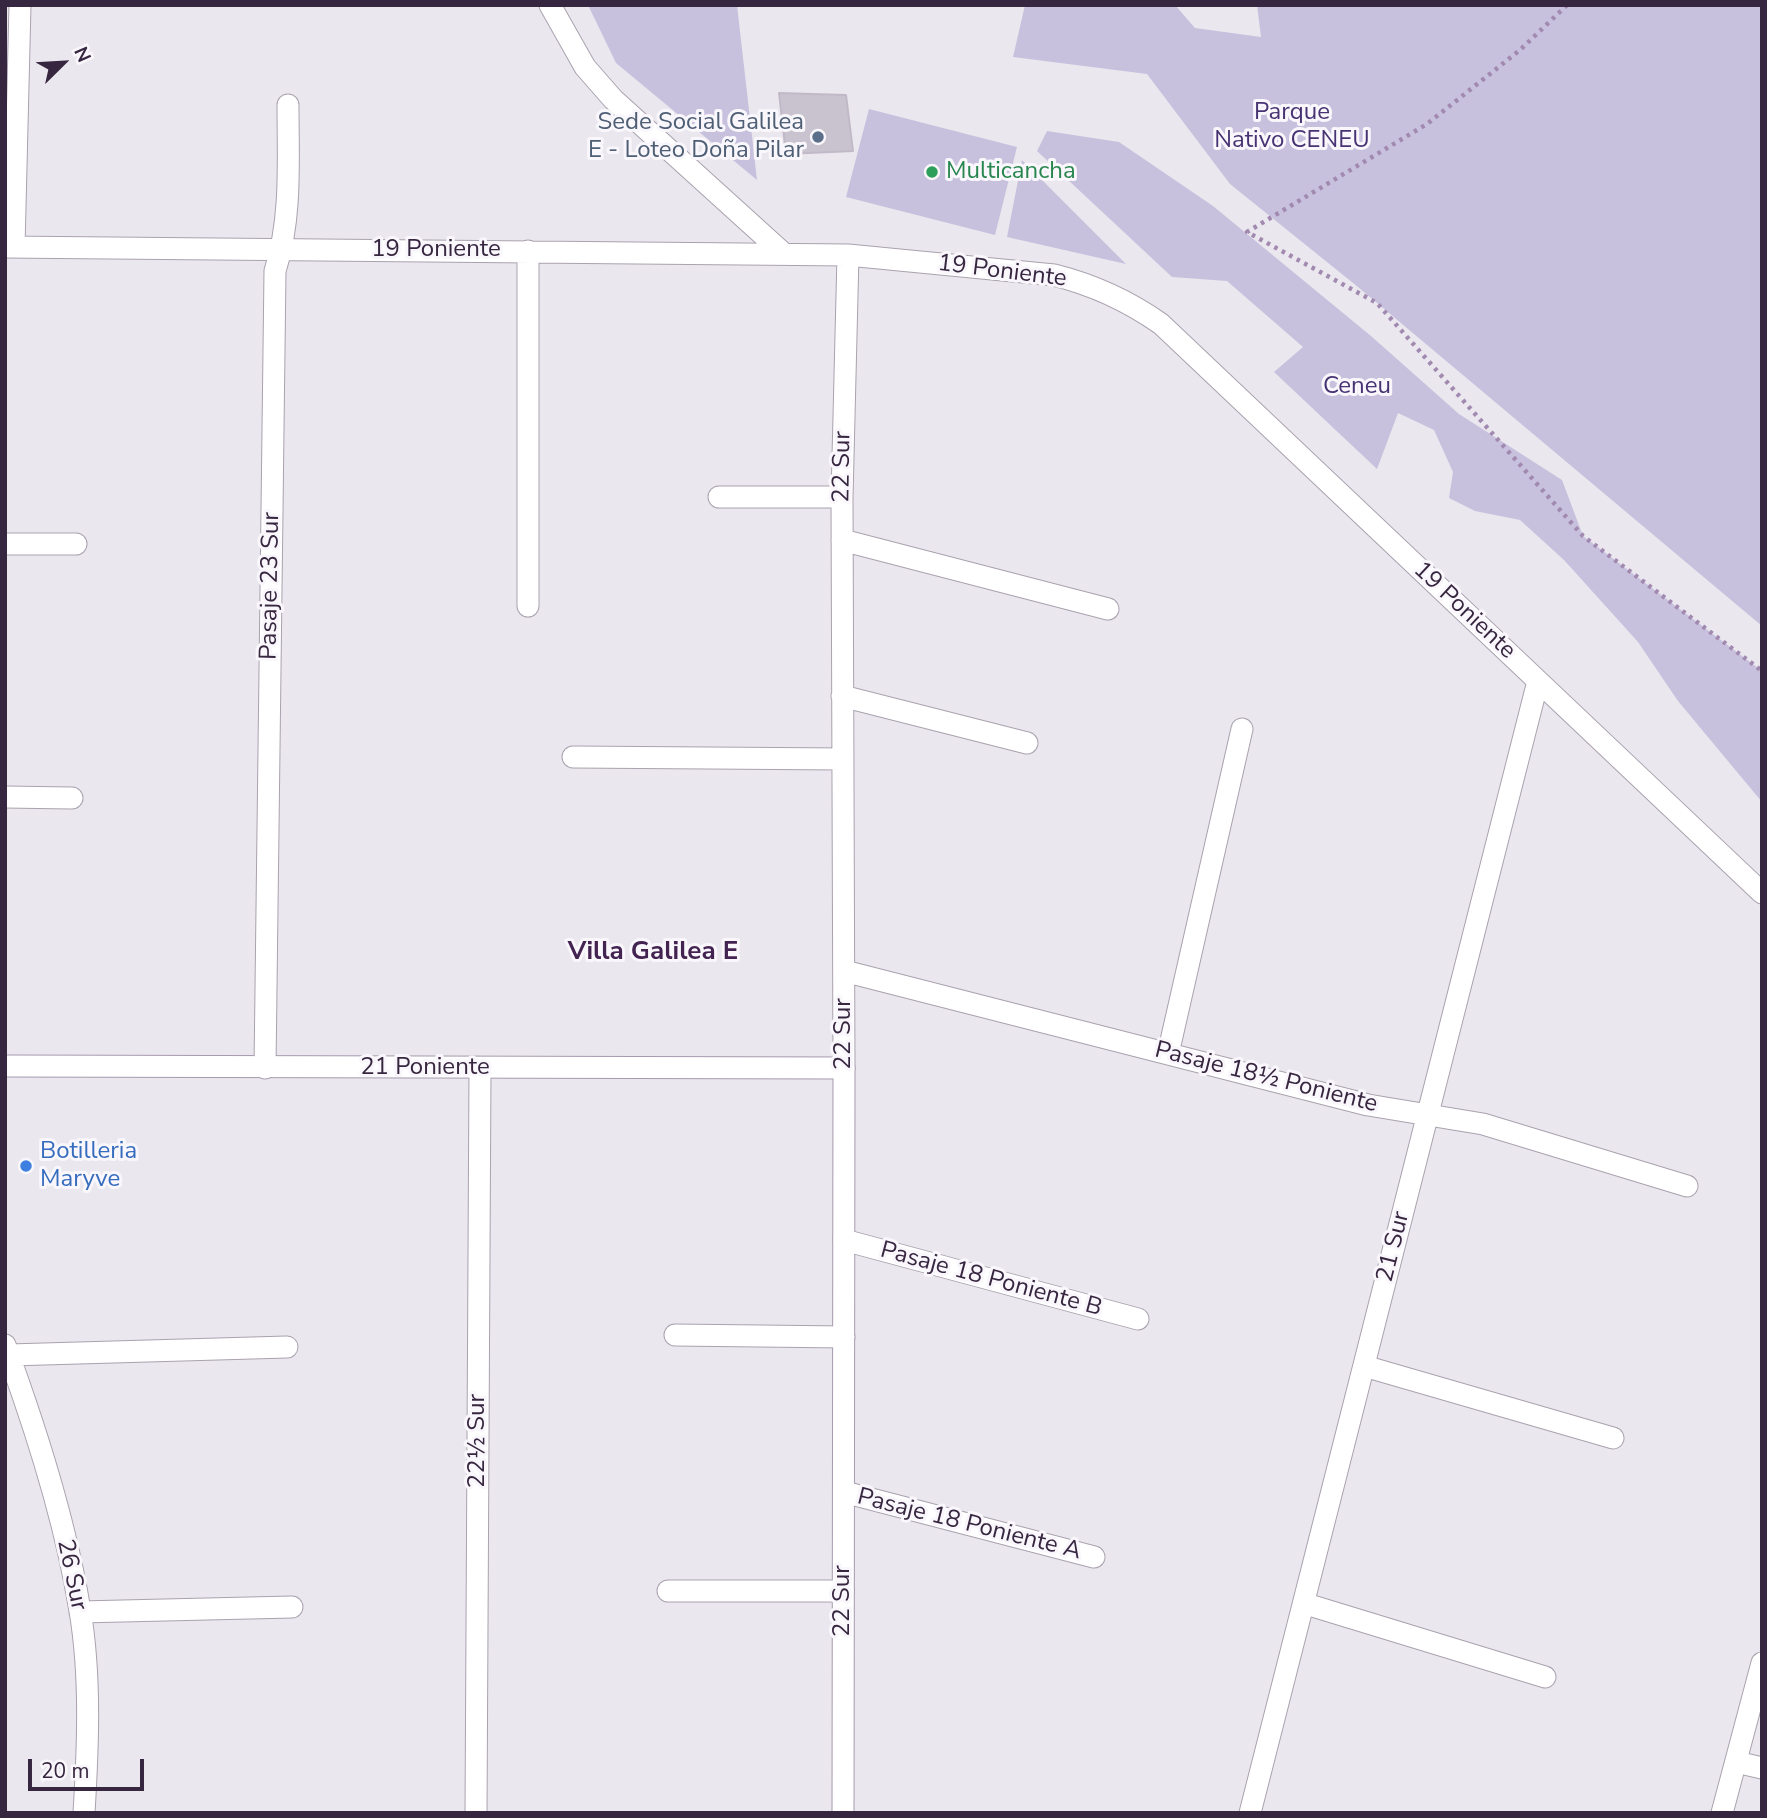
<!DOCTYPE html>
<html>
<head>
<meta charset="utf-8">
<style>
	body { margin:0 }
	#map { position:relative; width:1767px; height:1818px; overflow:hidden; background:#eae7ee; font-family:"Nunito Sans",sans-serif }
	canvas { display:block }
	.frame { position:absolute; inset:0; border:7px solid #372640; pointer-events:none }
	.north { position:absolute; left:28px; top:28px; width:70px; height:70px; -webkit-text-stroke:5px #f9f7fb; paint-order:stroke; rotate:66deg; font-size:19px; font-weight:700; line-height:28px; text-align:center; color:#372640 }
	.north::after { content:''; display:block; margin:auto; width:24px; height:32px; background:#372640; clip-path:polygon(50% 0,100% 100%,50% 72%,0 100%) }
	.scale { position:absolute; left:28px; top:1759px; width:116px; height:32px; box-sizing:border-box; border:4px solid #372640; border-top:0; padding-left:9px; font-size:21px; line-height:24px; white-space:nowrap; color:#372640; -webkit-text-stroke:5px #f9f7fb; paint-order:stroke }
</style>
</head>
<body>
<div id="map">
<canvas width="1767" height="1818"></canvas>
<div class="frame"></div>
<div class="north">N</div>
<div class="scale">20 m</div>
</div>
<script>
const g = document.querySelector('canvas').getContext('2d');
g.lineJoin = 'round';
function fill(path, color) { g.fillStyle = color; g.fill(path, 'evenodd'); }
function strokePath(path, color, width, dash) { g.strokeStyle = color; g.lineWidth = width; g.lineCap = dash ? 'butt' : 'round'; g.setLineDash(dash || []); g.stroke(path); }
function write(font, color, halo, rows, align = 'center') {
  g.font = font + ' "Nunito Sans",sans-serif'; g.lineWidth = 6; g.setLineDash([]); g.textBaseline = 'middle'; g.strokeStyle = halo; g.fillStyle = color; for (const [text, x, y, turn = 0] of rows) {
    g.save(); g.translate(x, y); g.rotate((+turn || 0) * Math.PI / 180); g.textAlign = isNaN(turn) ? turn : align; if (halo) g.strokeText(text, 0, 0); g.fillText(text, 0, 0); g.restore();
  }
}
fill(new Path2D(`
	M 588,5 L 737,5 L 757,180 L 616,63 Z
	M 1025,5 L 1175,5 L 1195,28 L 1261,37 L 1257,5 L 1762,5 L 1762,626 L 1358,287 L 1230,184 L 1147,74 L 1013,57 Z
	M 869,109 L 1017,147 L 995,235 L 846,197 Z
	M 1047,131 L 1119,142 L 1213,206 L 1371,336 L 1459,414 L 1562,480 L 1583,536 L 1762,671 L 1762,802 L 1678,701 L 1638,642 L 1564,560 L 1520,520 L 1475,511 L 1449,498 L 1453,472 L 1434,430 L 1398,413 L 1377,469 L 1274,372 L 1303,347 L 1227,281 L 1172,277 L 1037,151 Z
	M 1022,160 L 1126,264 L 1007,237 Z`), '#c7c1de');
const building = new Path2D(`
	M 779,93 L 846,95 L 853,151 L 786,154 Z`);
fill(building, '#c9c3cf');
strokePath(building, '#c1b9c8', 2);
const street = new Path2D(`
	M 550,5 L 585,67 L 613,99 L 783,253
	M 5,247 L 848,255 L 1054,275 C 1094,285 1127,300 1161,324 L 1762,893
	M 14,247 L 20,5
	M 528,251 L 528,606
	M 719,497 L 842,497
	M 842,540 L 1108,609
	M 5,544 L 76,544
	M 842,696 L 1027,743
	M 573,757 L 843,759
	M 5,797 L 72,798
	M 844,971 L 1368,1105 L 1483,1124 L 1687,1186
	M 1168,1054 L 1242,729
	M 265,1068 L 275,271 C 292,218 288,159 288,105
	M 844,1068 L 842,497 L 848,255
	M 844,1240 L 1138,1319
	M 675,1335 L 844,1337
	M 5,1345 C 36,1429 66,1523 80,1611 C 91,1676 88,1747 84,1813
	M 9,1355 L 287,1347
	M 1364,1366 L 1613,1438
	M 844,1492 L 1094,1557
	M 668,1591 L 843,1591
	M 1306,1604 L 1545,1677
	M 80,1612 L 292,1607
	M 1736,1762 L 1762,1768
	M 476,1813 L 480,1068
	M 1250,1813 L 1538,681
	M 1722,1813 L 1762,1663`);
const secondary = new Path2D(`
	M 5,1066 L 844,1068 L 843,1813`);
strokePath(street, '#aaa2af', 23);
strokePath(secondary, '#a69aae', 23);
strokePath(new Path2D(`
	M 1567,5 L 1520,50 L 1427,124 L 1247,232 L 1377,303 L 1583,536 L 1762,671`), '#a189b0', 4.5, [3.5, 5]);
strokePath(street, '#fff', 21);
strokePath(secondary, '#fff', 21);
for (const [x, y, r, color] of [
	[818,137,7,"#5c6f8a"],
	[932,172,7,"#2e9e5b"],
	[26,1166,7,"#3f7fe0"]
]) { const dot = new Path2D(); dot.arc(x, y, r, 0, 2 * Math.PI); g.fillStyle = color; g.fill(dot); strokePath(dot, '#f9f7fb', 2.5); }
write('24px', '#473374', '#f9f7fb', [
	["Parque",1292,113],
	["Nativo CENEU",1292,141],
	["Ceneu",1357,387]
]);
write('24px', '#4e5e75', '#f9f7fb', [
	["Sede Social Galilea",804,123],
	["E - Loteo Doña Pilar",804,151]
], 'right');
write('24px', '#27864d', '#f9f7fb', [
	["Multicancha",946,172]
], 'left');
write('24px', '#372640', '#f9f7fb', [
	["19 Poniente",436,250],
	["19 Poniente",1002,272,7],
	["22 Sur",843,467,-89],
	["Pasaje 23 Sur",271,586,-89],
	["19 Poniente",1464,611,43],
	["22 Sur",844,1034,-90],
	["21 Poniente",425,1068],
	["Pasaje 18½ Poniente",1266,1078,14],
	["21 Sur",1394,1247,-76],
	["Pasaje 18 Poniente B",991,1280,15],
	["22½ Sur",478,1441,-90],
	["Pasaje 18 Poniente A",969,1525,14],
	["26 Sur",71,1575,78],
	["22 Sur",843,1601,-90]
]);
write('24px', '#366cbe', '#f9f7fb', [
	["Botilleria",40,1152],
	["Maryve",40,1180]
], 'left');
write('bold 26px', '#432351', '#f9f7fb', [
	["Villa Galilea E",653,953]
]);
</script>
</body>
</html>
